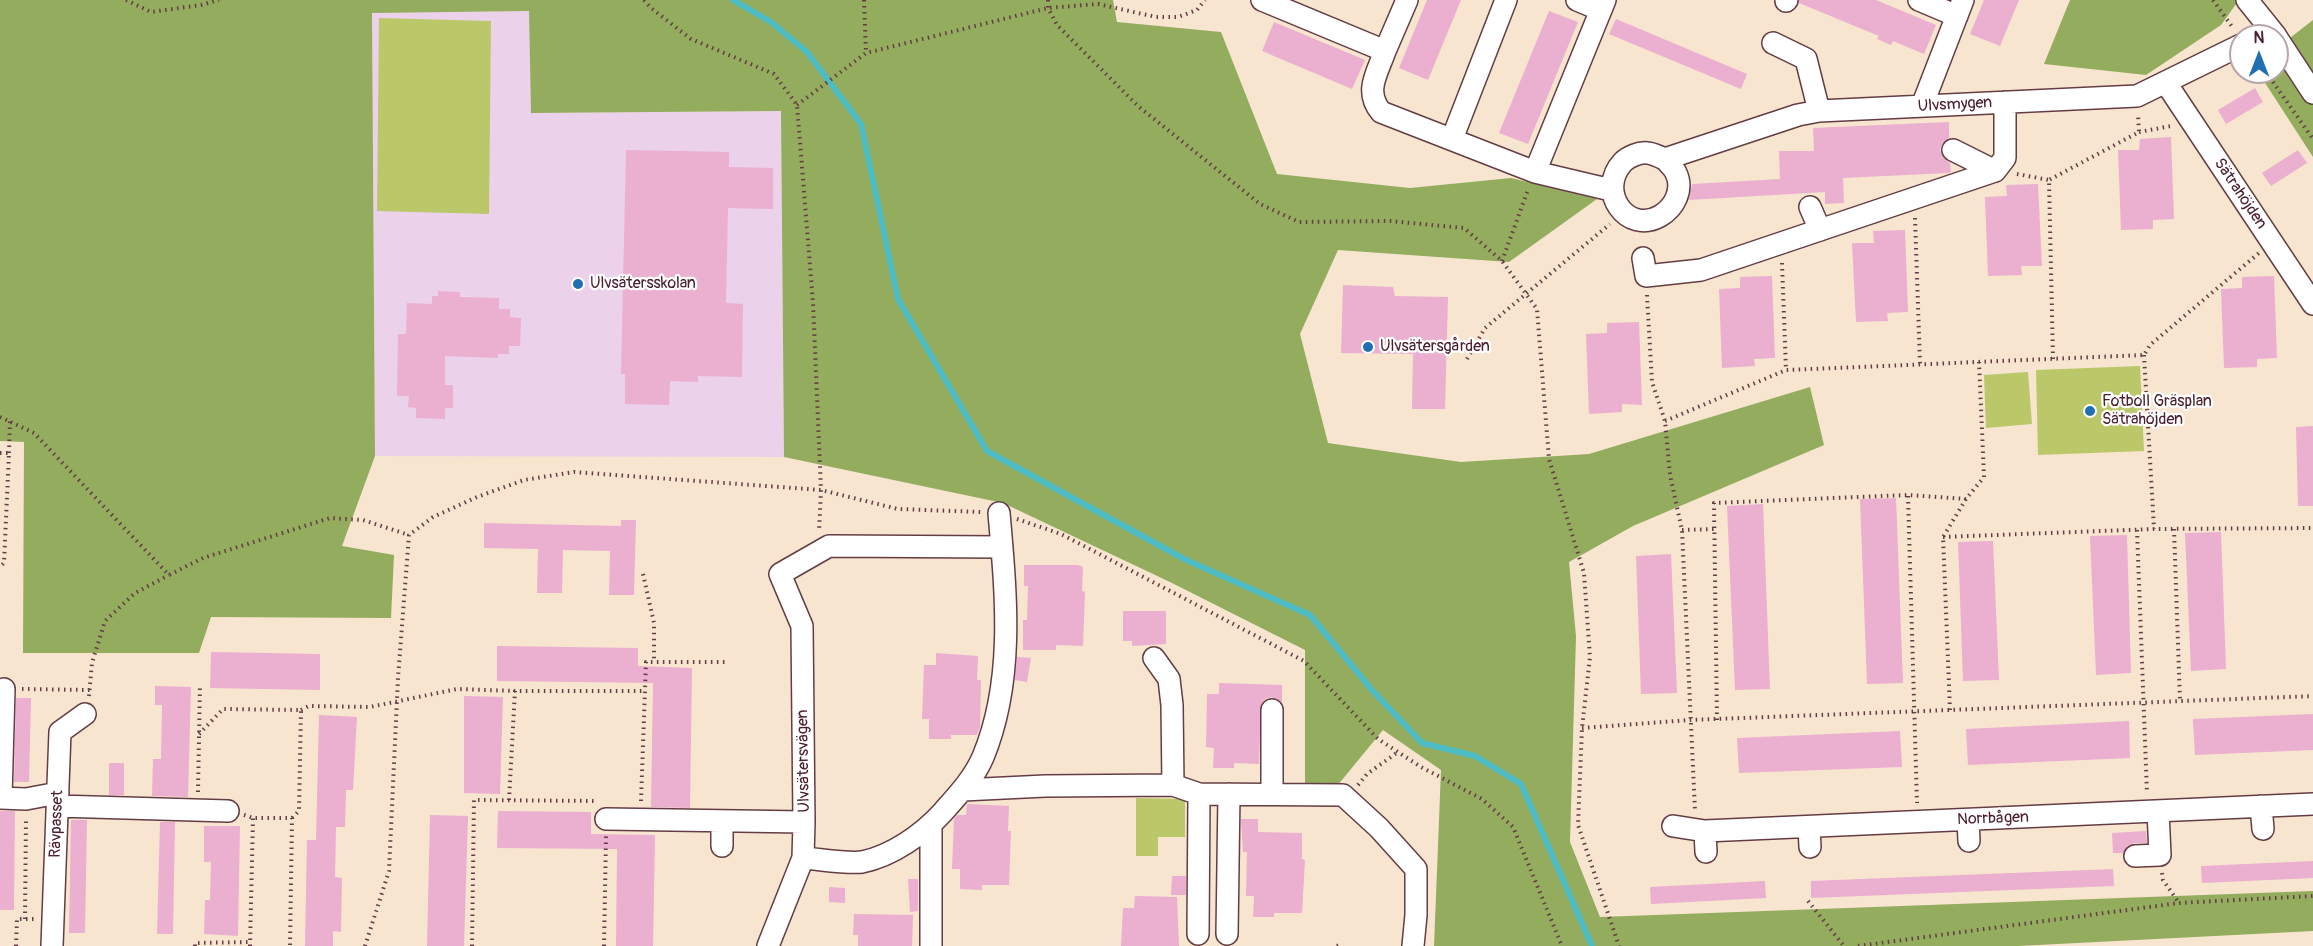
<!DOCTYPE html>
<html>
<head>
<meta charset="utf-8">
<style>
	body { margin:0 }
	#map { position:relative; width:2313px; height:946px; overflow:hidden; background:#f7e5d0; font-family:Pangolin,sans-serif }
	canvas { display:block }
	.north { position:absolute; left:2229px; top:24px; width:60px; height:60px; box-sizing:border-box; background:#fff; border:2px solid #b7a5aa; border-radius:50%; rotate:0deg; font-size:16px; font-weight:700; line-height:24px; text-align:center; color:#4a1f2b }
	.north::after { content:''; display:block; margin:auto; width:21px; height:27px; background:#1f6fb2; clip-path:polygon(50% 0,100% 100%,50% 72%,0 100%) }
</style>
</head>
<body>
<div id="map">
<canvas width="2313" height="946"></canvas>
<div class="north">N</div>
</div>
<script>
const g = document.querySelector('canvas').getContext('2d');
g.lineJoin = 'round';
function fill(path, color) { g.fillStyle = color; g.fill(path, 'evenodd'); }
function strokePath(path, color, width, dash) { g.strokeStyle = color; g.lineWidth = width; g.lineCap = dash ? 'butt' : 'round'; g.setLineDash(dash || []); g.stroke(path); }
function write(font, color, halo, rows, align = 'center') {
  g.font = font + ' Pangolin,sans-serif'; g.lineWidth = 4.5; g.setLineDash([]); g.textBaseline = 'middle'; g.strokeStyle = halo; g.fillStyle = color; for (const [text, x, y, turn = 0] of rows) {
    g.save(); g.translate(x, y); g.rotate((+turn || 0) * Math.PI / 180); g.textAlign = isNaN(turn) ? turn : align; if (halo) g.strokeText(text, 0, 0); g.fillText(text, 0, 0); g.restore();
  }
}
fill(new Path2D(`
	M 530,11 L 531,113 L 781,111 L 784,457 L 375,456 L 372,12 Z`), '#ecd1ea');
fill(new Path2D(`
	M 379,18 L 491,21 L 489,214 L 377,211 Z
	M 2140,366 L 2144,451 L 2038,455 L 2036,370 Z
	M 2028,372 L 2032,424 L 1986,428 L 1984,375 Z
	M 1136,798 L 1185,799 L 1185,837 L 1158,837 L 1158,856 L 1136,856 Z`), '#bac86a');
fill(new Path2D(`
	M 0,0 L 1113,0 L 1117,22 L 1221,32 L 1277,174 L 1410,188 L 1511,178 L 1597,199 L 1509,262 L 1338,250 L 1300,334 L 1328,443 L 1461,462 L 1589,454 L 1810,387 L 1824,445 L 1633,526 L 1569,562 L 1576,636 L 1570,842 L 1600,917 L 2313,891 L 2313,931 L 2018,946 L 1434,946 L 1441,770 L 1383,730 L 1337,786 L 1305,786 L 1305,650 L 1172,583 L 1003,503 L 784,457 L 781,111 L 531,113 L 529,11 L 372,13 L 375,456 L 342,546 L 394,555 L 391,618 L 211,617 L 199,653 L 23,653 L 24,442 L 0,441 Z
	M 2070,0 L 2239,0 L 2221,25 L 2146,75 L 2044,64 Z
	M 2313,20 L 2313,157 L 2258,72 L 2277,72 L 2277,48 Z`), '#93ac5e');
strokePath(new Path2D(`
	M 733,0 L 771,22 L 807,52 L 861,124 L 898,299 L 987,451 L 1184,559 L 1310,615 L 1372,690 L 1422,743 L 1475,756 L 1521,784 L 1592,946`), '#4ebcc4', 6);
fill(new Path2D(`
	M 1427,0 L 1461,0 L 1428,80 L 1399,68 Z
	M 1799,0 L 1876,0 L 1936,25 L 1924,54 L 1893,41 L 1891,45 L 1877,39 L 1879,36 L 1799,3 Z
	M 1984,0 L 2019,0 L 2000,46 L 1970,34 Z
	M 1549,11 L 1578,22 L 1528,144 L 1499,133 Z
	M 1616,19 L 1747,74 L 1741,89 L 1609,34 Z
	M 1274,22 L 1365,60 L 1352,89 L 1262,51 Z
	M 2255,88 L 2263,102 L 2226,124 L 2218,110 Z
	M 1949,122 L 1949,138 L 1942,144 L 1940,150 L 1943,157 L 1950,163 L 1951,172 L 1948,173 L 1843,178 L 1844,203 L 1825,204 L 1825,192 L 1689,200 L 1692,184 L 1780,179 L 1779,151 L 1814,151 L 1813,128 Z
	M 2171,137 L 2174,219 L 2153,220 L 2153,229 L 2121,230 L 2118,150 L 2139,150 L 2140,139 Z
	M 626,150 L 729,152 L 729,167 L 773,168 L 773,209 L 728,208 L 726,303 L 743,304 L 742,377 L 698,376 L 698,382 L 670,381 L 669,405 L 625,404 L 625,374 L 621,374 Z
	M 2298,150 L 2307,163 L 2271,186 L 2262,173 Z
	M 2038,184 L 2042,266 L 2021,266 L 2022,275 L 1988,276 L 1985,197 L 2007,196 L 2006,185 Z
	M 1905,230 L 1908,312 L 1887,313 L 1888,321 L 1856,322 L 1852,243 L 1874,243 L 1873,231 Z
	M 1772,276 L 1775,358 L 1754,359 L 1755,366 L 1722,368 L 1719,289 L 1740,288 L 1740,277 Z
	M 2274,276 L 2277,358 L 2257,359 L 2257,367 L 2224,368 L 2221,289 L 2242,288 L 2242,277 Z
	M 1343,285 L 1393,287 L 1395,296 L 1448,297 L 1445,409 L 1412,409 L 1413,354 L 1341,353 Z
	M 438,291 L 460,292 L 460,297 L 499,298 L 499,309 L 510,309 L 510,317 L 521,318 L 520,346 L 509,346 L 509,354 L 498,354 L 498,358 L 445,356 L 445,385 L 453,385 L 453,408 L 445,408 L 445,419 L 416,418 L 416,408 L 408,407 L 409,396 L 397,396 L 398,334 L 406,334 L 407,303 L 432,304 L 432,296 L 438,296 Z
	M 1639,322 L 1642,405 L 1622,404 L 1622,412 L 1589,414 L 1586,334 L 1607,333 L 1607,323 Z
	M 2313,426 L 2313,506 L 2298,506 L 2296,427 Z
	M 1896,498 L 1903,683 L 1867,684 L 1860,499 Z
	M 1763,504 L 1770,689 L 1735,690 L 1727,506 Z
	M 621,520 L 636,520 L 634,595 L 609,595 L 610,551 L 563,550 L 562,593 L 537,593 L 538,549 L 484,548 L 484,523 L 621,526 Z
	M 2221,532 L 2226,669 L 2191,671 L 2185,533 Z
	M 2127,535 L 2131,673 L 2096,675 L 2090,536 Z
	M 1993,541 L 1999,680 L 1963,681 L 1958,542 Z
	M 1671,554 L 1677,693 L 1641,694 L 1636,556 Z
	M 1024,565 L 1078,565 L 1083,567 L 1082,591 L 1085,592 L 1083,646 L 1056,645 L 1056,650 L 1023,650 L 1023,620 L 1027,620 L 1028,586 L 1024,586 Z
	M 1123,611 L 1166,611 L 1166,644 L 1132,646 L 1132,641 L 1123,641 Z
	M 497,646 L 638,648 L 638,666 L 692,668 L 690,808 L 651,807 L 653,683 L 497,681 Z
	M 211,652 L 320,654 L 320,690 L 210,688 Z
	M 936,653 L 978,656 L 977,680 L 981,680 L 980,727 L 977,735 L 951,735 L 951,739 L 929,739 L 929,719 L 922,719 L 924,665 L 936,665 Z
	M 1017,657 L 1031,658 L 1027,682 L 1015,680 Z
	M 1219,683 L 1282,685 L 1282,702 L 1271,697 L 1265,699 L 1261,704 L 1259,764 L 1234,763 L 1234,768 L 1213,768 L 1214,748 L 1206,747 L 1207,694 L 1219,694 Z
	M 155,686 L 191,687 L 188,797 L 152,796 L 153,759 L 161,759 L 162,705 L 155,705 Z
	M 464,696 L 503,697 L 500,794 L 464,793 Z
	M 16,698 L 31,698 L 29,782 L 14,782 Z
	M 2313,714 L 2313,750 L 2195,755 L 2193,719 Z
	M 319,715 L 357,717 L 353,790 L 346,790 L 345,827 L 336,827 L 335,877 L 342,878 L 341,932 L 333,931 L 333,946 L 305,946 L 307,840 L 316,840 Z
	M 2129,721 L 2130,758 L 1968,765 L 1966,729 Z
	M 1900,731 L 1902,767 L 1739,773 L 1737,738 Z
	M 109,763 L 124,763 L 124,795 L 109,795 Z
	M 967,804 L 1009,806 L 1008,831 L 1011,831 L 1009,885 L 982,885 L 982,890 L 960,889 L 960,869 L 952,869 L 954,819 L 957,815 L 966,815 Z
	M 0,811 L 15,811 L 14,910 L 0,910 Z
	M 498,811 L 591,812 L 591,834 L 655,835 L 653,946 L 616,946 L 617,849 L 497,848 Z
	M 430,815 L 468,816 L 464,946 L 427,946 Z
	M 1241,819 L 1258,819 L 1258,832 L 1302,833 L 1302,859 L 1305,860 L 1302,913 L 1274,913 L 1274,917 L 1253,917 L 1254,896 L 1246,896 L 1247,852 L 1243,852 Z
	M 71,820 L 87,820 L 85,933 L 69,933 Z
	M 160,822 L 175,822 L 173,934 L 157,934 Z
	M 204,826 L 240,826 L 238,936 L 204,934 L 205,900 L 210,900 L 211,862 L 204,862 Z
	M 2146,831 L 2147,843 L 2134,843 L 2128,846 L 2123,853 L 2113,853 L 2112,833 Z
	M 2313,861 L 2313,878 L 2202,883 L 2201,866 Z
	M 2113,869 L 2114,886 L 1811,898 L 1811,881 Z
	M 1172,876 L 1186,876 L 1186,895 L 1171,895 Z
	M 908,879 L 918,879 L 918,911 L 910,912 Z
	M 1765,881 L 1766,898 L 1651,904 L 1650,887 Z
	M 829,887 L 845,888 L 845,903 L 829,902 Z
	M 1135,896 L 1177,897 L 1179,946 L 1121,946 L 1123,908 L 1134,908 Z
	M 854,914 L 913,915 L 912,946 L 858,946 L 858,935 L 853,935 Z`), '#ebafcf');
const minor = new Path2D(`
	M 1262,0 L 1385,51 C 1377,74 1364,91 1381,112 L 1535,172 L 1605,0
	M 1577,0 L 1601,10
	M 1919,0 L 1957,16
	M 2247,0 L 2276,36
	M 1786,1 L 1787,0
	M 2277,38 L 2313,93
	M 1773,43 L 1806,59 L 1819,111
	M 1385,51 L 1407,0
	M 2166,83 L 2313,304
	M 1922,106 L 1963,0
	M 1452,139 L 1506,0
	M 1953,150 L 1995,171
	M 1665,159 C 1668,163 1674,168 1676,173 C 1684,190 1674,208 1660,216 C 1627,235 1596,191 1623,162 C 1628,157 1639,152 1647,153 C 1653,153 1659,157 1665,159 L 1798,115 L 1819,111 L 2137,96 L 2241,45
	M 1535,172 L 1611,190
	M 1810,207 L 1820,230
	M 1643,258 L 1646,276 L 1701,270 L 1995,171 L 2005,158 L 2005,102
	M 1154,658 L 1169,679 L 1172,705 L 1173,785
	M 963,790 L 1045,786 L 1173,785 L 1199,794 L 1343,795 L 1379,828 L 1416,869 L 1416,915 L 1413,946
	M 1272,794 L 1272,710
	M 0,798 L 26,799 L 58,793
	M 1,798 L 4,689
	M 58,806 L 228,811
	M 2261,806 L 2263,829
	M 606,819 L 804,822
	M 1968,820 L 1969,841
	M 722,821 L 722,846
	M 931,825 L 931,946
	M 1673,826 L 1705,831 L 2313,804
	M 1809,827 L 1810,847
	M 1705,831 L 1706,852
	M 2135,856 L 2160,855 L 2158,811
	M 803,858 C 818,859 848,864 862,862 C 892,856 923,834 943,812 C 958,795 974,778 983,757 C 1015,680 1006,594 999,513
	M 1198,934 L 1199,794
	M 1227,934 L 1229,794
	M 52,946 L 60,732 L 85,714
	M 768,946 L 803,858 L 804,822 L 802,626 L 780,574 L 829,546 L 1002,547`);
strokePath(minor, '#643d44', 24);
strokePath(new Path2D(`
	M 126,0 L 151,12 L 201,5 L 219,0
	M 644,0 L 651,8 L 691,39 L 774,74 L 797,105 L 813,303 L 821,490 L 819,532
	M 864,0 L 866,53
	M 1048,0 L 1048,8 L 1057,25 L 1138,106 L 1260,204 L 1299,222 L 1390,221 L 1464,228 L 1502,261 L 1537,309 L 1549,459 L 1584,573 L 1590,657 L 1582,728 L 1578,825 L 1619,946
	M 2213,0 L 2233,28
	M 2266,72 L 2313,139
	M 797,105 L 866,53 L 1048,8 L 1098,4 L 1156,17 L 1178,17 L 1197,10 L 1205,0
	M 2139,132 L 2171,126
	M 2017,174 L 2049,180
	M 1915,218 L 1920,364
	M 1502,261 L 1528,190
	M 1782,263 L 1786,370
	M 1647,295 L 1652,382 L 1665,421 L 1670,475 L 1682,530 L 1695,811
	M 2144,355 L 2154,529
	M 1467,359 L 1485,328 L 1610,224
	M 2053,359 L 2049,180 L 2139,132 L 2138,114
	M 0,417 L 34,433 L 169,575 L 203,558 L 330,518 L 363,520 L 409,535
	M 1665,421 L 1786,370 L 2144,355 L 2150,345 L 2259,253
	M 0,453 L 9,453 L 4,563 L 0,567
	M 9,453 L 10,421
	M 1908,496 L 1917,803
	M 1017,519 L 1061,534 L 1304,661 L 1378,739 L 1421,767 L 1482,799 L 1513,827 L 1562,946
	M 2174,529 L 2180,701
	M 1682,530 L 1714,529
	M 2137,530 L 2147,793
	M 1943,537 L 2154,529 L 2313,528
	M 643,574 L 654,623 L 654,662
	M 22,689 L 90,690
	M 89,696 L 92,663 L 105,621 L 135,593 L 169,575
	M 301,710 L 309,706 L 370,707 L 457,689 L 515,691
	M 1950,710 L 1943,537 L 1966,499 L 1984,477 L 1979,362
	M 1717,720 L 1714,503 L 1908,495 L 1966,499
	M 1582,728 L 1690,720 L 2313,696
	M 199,734 L 223,709 L 301,710 L 299,811 L 292,818
	M 1358,785 L 1367,774 L 1398,752
	M 198,792 L 200,684
	M 509,800 L 515,691 L 645,691
	M 641,801 L 646,662 L 726,662
	M 244,815 L 253,818 L 292,818 L 290,946
	M 2162,873 L 2163,880 L 2179,903
	M 1808,901 L 1844,946
	M 25,919 L 26,818
	M 16,946 L 17,919 L 36,919
	M 195,946 L 195,943 L 250,942
	M 250,946 L 253,818
	M 365,946 L 389,871 L 398,678 L 409,535 L 433,517 L 477,497 L 524,480 L 574,472 L 821,490 L 898,509 L 981,512
	M 472,946 L 474,800 L 597,801
	M 604,946 L 606,836
	M 1337,946 L 1341,944
	M 1858,946 L 2179,903 L 2313,896`), '#643d44', 4, [1.5, 4.5]);
strokePath(minor, '#fff', 21);
for (const [x, y, r, color] of [
	[578,284,6,"#1f6fb2"],
	[1368,347,6,"#1f6fb2"],
	[2090,411,6,"#1f6fb2"]
]) { const dot = new Path2D(); dot.arc(x, y, r, 0, 2 * Math.PI); g.fillStyle = color; g.fill(dot); strokePath(dot, '#fff', 2); }
write('16px', '#4a1f2b', '#fff', [
	["Ulvsmygen",1955,105,-3],
	["Sätrahöjden",2240,194,56],
	["Ulvsätersvägen",804,761,-91],
	["Norrbågen",1993,819,-2],
	["Rävpasset",57,824,-88]
]);
write('16px', '#4a1f2b', '#fff', [
	["Ulvsätersskolan",590,284],
	["Ulvsätersgården",1380,347],
	["Fotboll Gräsplan",2102,402],
	["Sätrahöjden",2102,420]
], 'left');
</script>
</body>
</html>
